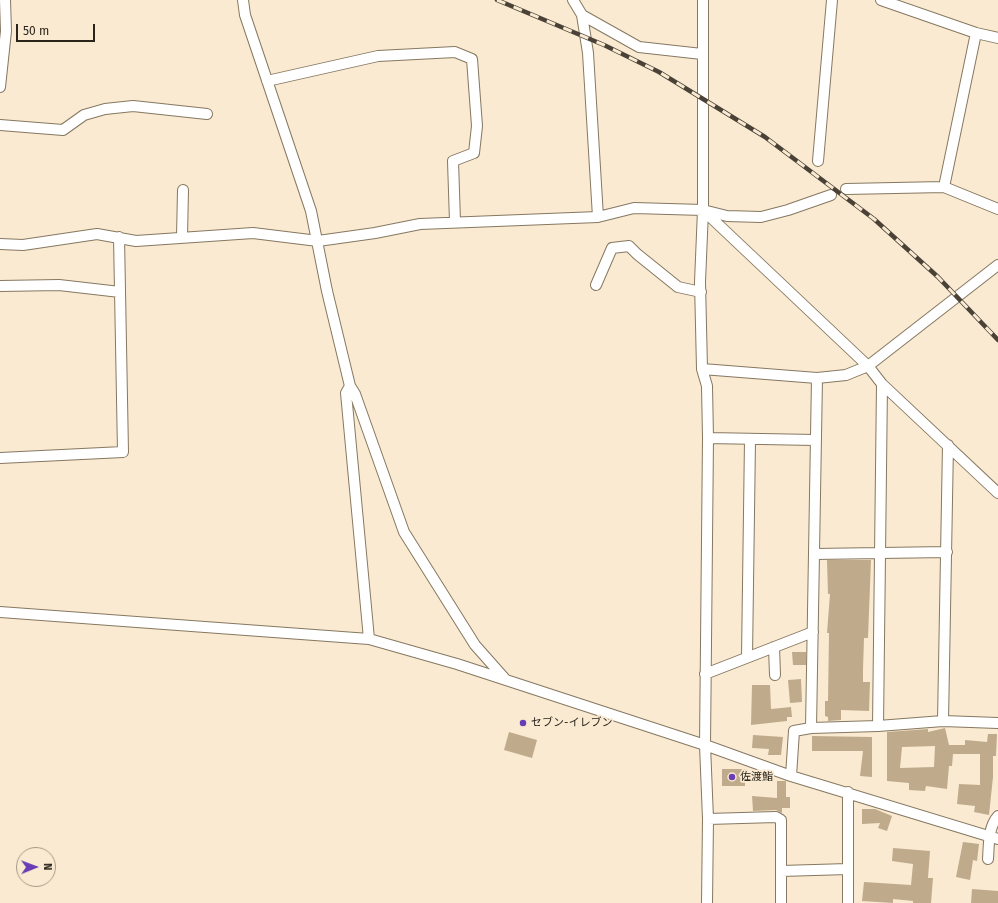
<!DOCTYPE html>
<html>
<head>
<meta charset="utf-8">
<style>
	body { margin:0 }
	#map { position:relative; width:998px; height:903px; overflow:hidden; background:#f9ead1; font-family:"Fira Sans",sans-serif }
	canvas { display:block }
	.north { position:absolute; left:16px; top:847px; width:40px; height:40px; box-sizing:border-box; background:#f9ead1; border:1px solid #a69b88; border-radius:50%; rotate:89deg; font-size:11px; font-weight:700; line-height:16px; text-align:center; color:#2a241b }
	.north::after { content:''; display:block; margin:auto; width:14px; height:18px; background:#6b3db5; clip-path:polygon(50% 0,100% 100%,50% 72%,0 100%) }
	.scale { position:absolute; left:16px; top:24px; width:79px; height:18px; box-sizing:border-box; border:2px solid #2a241b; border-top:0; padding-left:5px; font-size:12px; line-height:14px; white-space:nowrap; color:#2a241b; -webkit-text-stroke:3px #f9ead1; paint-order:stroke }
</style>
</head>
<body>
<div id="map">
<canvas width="998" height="903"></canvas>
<div class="north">N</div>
<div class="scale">50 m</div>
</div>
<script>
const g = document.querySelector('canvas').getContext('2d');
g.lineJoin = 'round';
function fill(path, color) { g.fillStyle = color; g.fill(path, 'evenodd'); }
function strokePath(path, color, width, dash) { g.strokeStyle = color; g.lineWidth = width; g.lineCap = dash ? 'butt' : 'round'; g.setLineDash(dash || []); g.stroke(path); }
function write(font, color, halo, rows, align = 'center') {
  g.font = font + ' "Fira Sans","Noto Sans JP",sans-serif'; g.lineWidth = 3.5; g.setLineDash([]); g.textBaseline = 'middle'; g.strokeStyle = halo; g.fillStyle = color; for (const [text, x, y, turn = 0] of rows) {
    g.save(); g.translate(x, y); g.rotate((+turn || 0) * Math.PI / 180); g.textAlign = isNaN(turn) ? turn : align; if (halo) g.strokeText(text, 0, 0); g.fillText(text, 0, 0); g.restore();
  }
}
fill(new Path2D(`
	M 827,560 L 871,560 L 868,638 L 864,638 L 863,670 L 863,682 L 870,682 L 869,711 L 841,710 L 841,720 L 828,721 L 828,717 L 825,716 L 825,701 L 828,701 L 829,633 L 827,633 L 830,594 L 828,594 Z
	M 792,652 L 806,652 L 806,665 L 793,665 Z
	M 801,679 L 802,702 L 790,703 L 788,680 Z
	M 752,685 L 770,685 L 771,709 L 791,707 L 792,717 L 787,717 L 787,721 L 751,725 Z
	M 945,728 L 949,745 L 965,745 L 965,740 L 987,742 L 988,734 L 997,734 L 996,756 L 993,756 L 993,777 L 989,815 L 974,812 L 975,806 L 957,804 L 959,784 L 980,785 L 980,754 L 953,754 L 952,766 L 949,766 L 947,789 L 926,786 L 925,791 L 909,790 L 909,783 L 887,781 L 887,732 L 928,729 L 928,732 ZM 935,746 L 934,767 L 900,768 L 902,747 Z
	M 509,732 L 537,740 L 532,758 L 504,750 Z
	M 753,735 L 783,737 L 781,755 L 768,755 L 769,749 L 752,748 Z
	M 812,736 L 872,737 L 872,777 L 860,776 L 863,751 L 812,751 Z
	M 722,769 L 747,769 L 748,777 L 745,778 L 745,786 L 722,786 Z
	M 777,781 L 786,781 L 786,797 L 790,797 L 790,808 L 782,808 L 782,813 L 776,810 L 753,811 L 752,796 L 777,798 Z
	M 862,809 L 875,809 L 892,816 L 887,831 L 878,828 L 880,823 L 862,824 Z
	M 963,842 L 979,844 L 977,861 L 973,860 L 970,880 L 956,877 Z
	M 893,848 L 930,851 L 928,878 L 933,878 L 931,903 L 913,903 L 913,901 L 893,899 L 893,903 L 862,901 L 864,882 L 911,885 L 913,864 L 892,861 Z
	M 972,889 L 998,891 L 998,903 L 971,903 Z`), '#bfab8c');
const minor = new Path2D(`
	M 243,0 L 245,15 L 311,211 L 327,291 L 350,386 L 355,394 L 404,532 L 475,645 L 506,680
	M 573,0 L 582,15 L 639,47 L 702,54
	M 703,0 L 703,210 L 700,282 L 702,369 L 707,386 L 708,438 L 705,745 L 708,819 L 707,903
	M 881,0 L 976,33 L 998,38
	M 582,15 L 588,53 L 598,217
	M 267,81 L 378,56 L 455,52 L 472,59 L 477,126 L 474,153 L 453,161 L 455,222
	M 0,87 L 6,31 L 5,0
	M 0,125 L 63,130 L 84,115 L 105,109 L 133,106 L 207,114
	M 818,161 L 832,0
	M 944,187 L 976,33
	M 846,189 L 944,187 L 998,209
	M 704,211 L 868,366 L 882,384 L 998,493
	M 182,237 L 183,190
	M 0,244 L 23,245 L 97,234 L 136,241 L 253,233 L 318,241 L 375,233 L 420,224 L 598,217 L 634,208 L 703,210 L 727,216 L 761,217 L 788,210 L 831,195
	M 596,285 L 612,248 L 629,246 L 637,254 L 678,287 L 701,292
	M 0,286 L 59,285 L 120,292
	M 702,369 L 817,378 L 846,375 L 868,366 L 998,265
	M 350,386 L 346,393 L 369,639
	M 708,438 L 815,440
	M 0,458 L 123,452 L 119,237
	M 814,554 L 947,552
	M 0,612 L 369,639 L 457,664 L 705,745 L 791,776 L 998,839
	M 774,647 L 775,675
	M 747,657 L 750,440
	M 705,674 L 813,632
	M 943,721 L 948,445
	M 878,726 L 882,384
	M 811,728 L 817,378
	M 791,776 L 794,731 L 811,728 L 878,726 L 943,721 L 998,723
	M 708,819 L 776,817 L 781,820 L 781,903
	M 988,859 C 989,845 988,827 998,816
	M 781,871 L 848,869
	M 848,903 L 848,792`);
strokePath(minor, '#867861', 12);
strokePath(minor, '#fff', 10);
const rail = new Path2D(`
	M 497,0 L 604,45 L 659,72 L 765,137 L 874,219 L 938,277 L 998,340`);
strokePath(rail, '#4a4237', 4.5);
strokePath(rail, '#f9ead1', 3, [9]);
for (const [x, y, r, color] of [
	[523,723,4,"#6b3db5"],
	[732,777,4,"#6b3db5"]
]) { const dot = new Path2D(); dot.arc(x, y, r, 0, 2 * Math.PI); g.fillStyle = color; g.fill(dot); strokePath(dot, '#f9ead1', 1.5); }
write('11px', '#2a241b', '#f9ead1', [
	["セブン-イレブン",531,723],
	["佐渡鮨",740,777]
], 'left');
</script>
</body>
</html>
